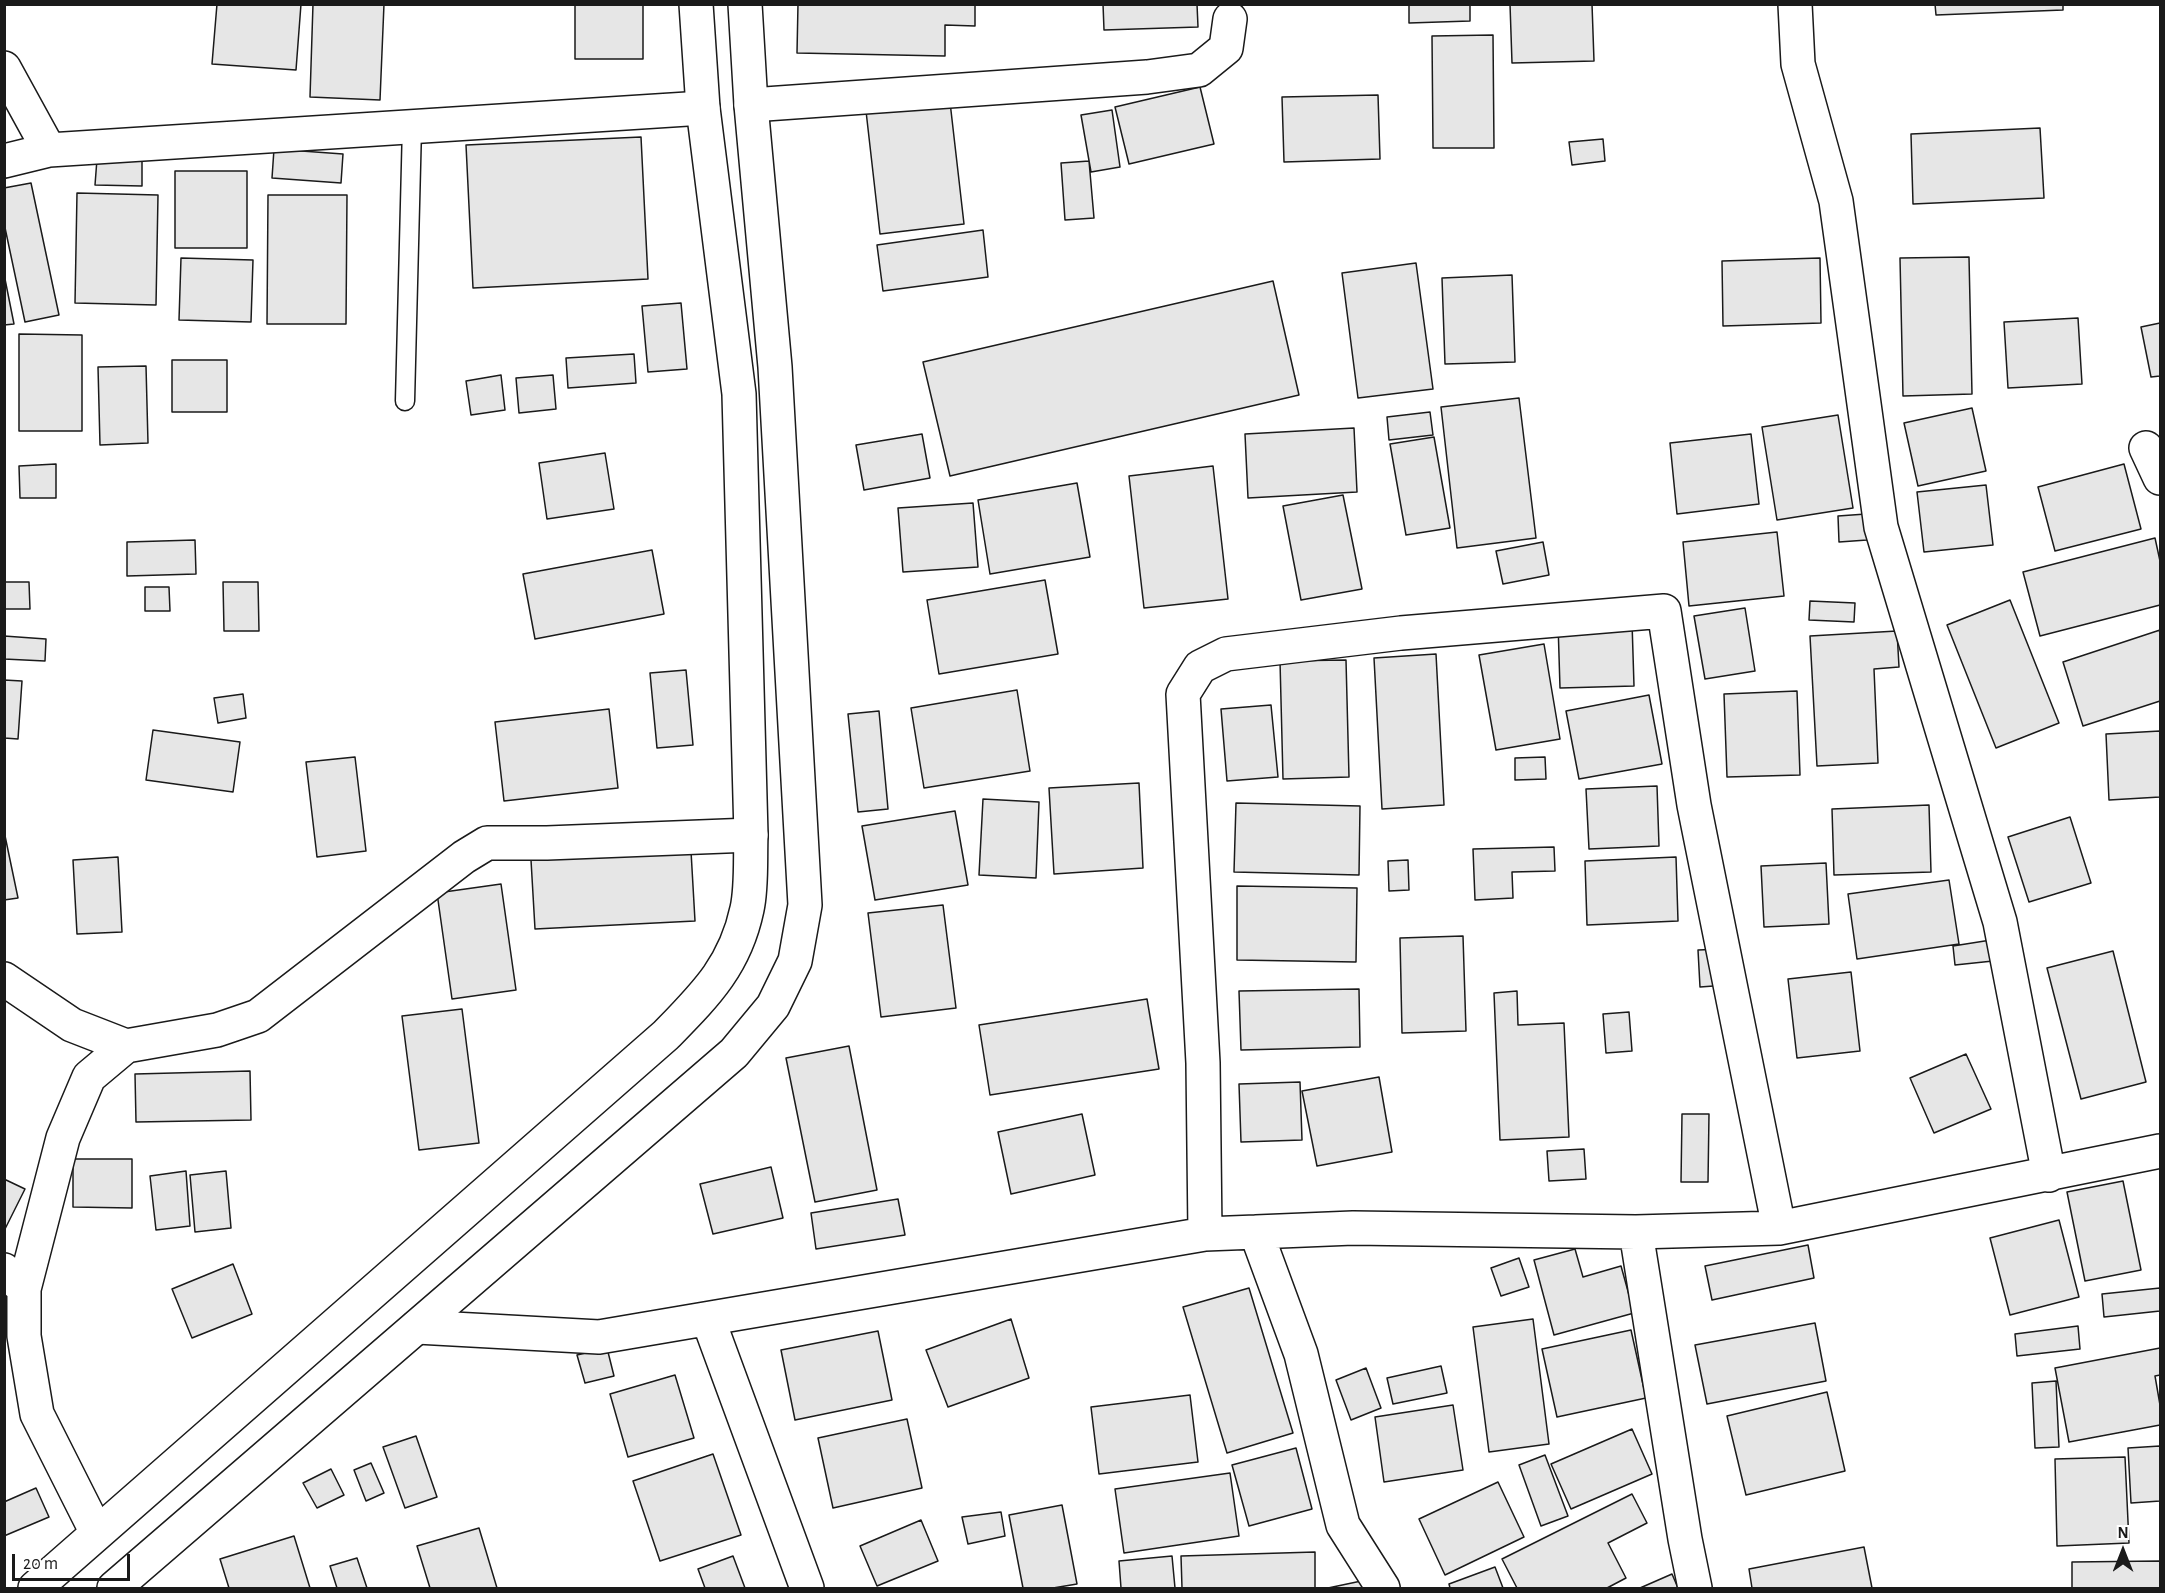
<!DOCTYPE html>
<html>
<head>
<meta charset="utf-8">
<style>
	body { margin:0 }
	#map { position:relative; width:2165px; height:1593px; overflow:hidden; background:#fff; font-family:"Alegreya Sans",sans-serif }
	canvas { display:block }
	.frame { position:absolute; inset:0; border:6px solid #1a1a1a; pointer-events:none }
	.north { position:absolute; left:2093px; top:1521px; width:60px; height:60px; -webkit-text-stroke:4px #fff; paint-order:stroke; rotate:0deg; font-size:16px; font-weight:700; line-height:24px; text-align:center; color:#1a1a1a }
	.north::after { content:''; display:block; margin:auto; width:21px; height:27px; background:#1a1a1a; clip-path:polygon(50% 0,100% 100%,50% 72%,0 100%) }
	.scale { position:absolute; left:12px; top:1554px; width:118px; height:27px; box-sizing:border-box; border:3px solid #1a1a1a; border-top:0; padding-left:8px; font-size:18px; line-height:21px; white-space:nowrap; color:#1a1a1a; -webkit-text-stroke:4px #fff; paint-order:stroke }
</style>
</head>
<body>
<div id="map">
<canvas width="2165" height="1593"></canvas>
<div class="frame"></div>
<div class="north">N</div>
<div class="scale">20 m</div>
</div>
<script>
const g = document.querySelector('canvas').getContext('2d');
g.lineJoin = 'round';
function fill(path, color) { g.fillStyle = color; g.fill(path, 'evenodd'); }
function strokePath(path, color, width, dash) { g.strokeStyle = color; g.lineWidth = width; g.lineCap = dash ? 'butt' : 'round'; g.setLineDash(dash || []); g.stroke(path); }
const building = new Path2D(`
	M 217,4 L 301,4 L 296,70 L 212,64 Z
	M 313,4 L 384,4 L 380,100 L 310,97 Z
	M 575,4 L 643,4 L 643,59 L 575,59 Z
	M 798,4 L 975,4 L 975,26 L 945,25 L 945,56 L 797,53 Z
	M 1103,4 L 1197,4 L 1198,27 L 1104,30 Z
	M 1409,4 L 1470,4 L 1470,21 L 1409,23 Z
	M 1510,4 L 1592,4 L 1594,61 L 1512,63 Z
	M 1935,4 L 2063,4 L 2063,10 L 1936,15 Z
	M 1493,35 L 1494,148 L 1433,148 L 1432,36 Z
	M 1200,87 L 1214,144 L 1129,164 L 1115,107 Z
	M 1378,95 L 1380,159 L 1284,162 L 1282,97 Z
	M 950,102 L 964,224 L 880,234 L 866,111 Z
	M 1112,110 L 1120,167 L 1091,172 L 1081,115 Z
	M 2040,128 L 2044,198 L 1913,204 L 1911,134 Z
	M 641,137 L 648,279 L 473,288 L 466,145 Z
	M 1603,139 L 1605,161 L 1572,165 L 1569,142 Z
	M 274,149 L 343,154 L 341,183 L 272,178 Z
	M 97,159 L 142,161 L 142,186 L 95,185 Z
	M 1089,161 L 1094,218 L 1065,220 L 1061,163 Z
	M 175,171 L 247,171 L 247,248 L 175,248 Z
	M 31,183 L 59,315 L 25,322 L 4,223 L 4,188 Z
	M 77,193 L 158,195 L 156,305 L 75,303 Z
	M 268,195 L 347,195 L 346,324 L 267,324 Z
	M 983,230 L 988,277 L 883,291 L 877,245 Z
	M 1969,257 L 1972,394 L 1903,396 L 1900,258 Z
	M 181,258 L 253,260 L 251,322 L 179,320 Z
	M 1820,258 L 1821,323 L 1723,326 L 1722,261 Z
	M 1416,263 L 1433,389 L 1358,398 L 1342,273 Z
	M 4,274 L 14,324 L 4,325 Z
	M 1512,275 L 1515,362 L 1445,364 L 1442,278 Z
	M 1273,281 L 1299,395 L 950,476 L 923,362 Z
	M 681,303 L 687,369 L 648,372 L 642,306 Z
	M 2078,318 L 2082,384 L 2008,388 L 2004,322 Z
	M 2160,323 L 2160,376 L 2151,377 L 2141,327 Z
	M 19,334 L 82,335 L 82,431 L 19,431 Z
	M 634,354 L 636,383 L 568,388 L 566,358 Z
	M 172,360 L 227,360 L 227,412 L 172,412 Z
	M 146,366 L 148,443 L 100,445 L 98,367 Z
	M 501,375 L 505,410 L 471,415 L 466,381 Z
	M 553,375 L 556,409 L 519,413 L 516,378 Z
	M 1519,398 L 1536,538 L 1457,548 L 1441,407 Z
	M 1972,408 L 1986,471 L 1918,486 L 1904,423 Z
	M 1430,412 L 1433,435 L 1389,440 L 1387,417 Z
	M 1838,415 L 1853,508 L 1777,520 L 1762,427 Z
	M 1354,428 L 1357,492 L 1248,498 L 1245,434 Z
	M 922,434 L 930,478 L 864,490 L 856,445 Z
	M 1751,434 L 1759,504 L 1677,514 L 1670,443 Z
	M 1434,437 L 1450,528 L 1406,535 L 1390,444 Z
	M 605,453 L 614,509 L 547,519 L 539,463 Z
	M 56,464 L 56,498 L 20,498 L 19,466 Z
	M 2124,464 L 2141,529 L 2055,551 L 2038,487 Z
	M 1213,466 L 1228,599 L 1144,608 L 1129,476 Z
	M 1077,483 L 1090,557 L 990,574 L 978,500 Z
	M 1986,485 L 1993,545 L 1924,552 L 1917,492 Z
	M 1343,495 L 1362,589 L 1301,600 L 1283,506 Z
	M 973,503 L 978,567 L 903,572 L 898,508 Z
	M 1866,514 L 1867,540 L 1839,542 L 1838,516 Z
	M 1777,532 L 1784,596 L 1689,606 L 1683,542 Z
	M 2155,538 L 2160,561 L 2160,605 L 2040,636 L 2023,572 Z
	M 195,540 L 196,574 L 127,576 L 127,542 Z
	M 1543,542 L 1549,575 L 1503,584 L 1496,551 Z
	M 652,550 L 664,614 L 535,639 L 523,574 Z
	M 1045,580 L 1058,654 L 939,674 L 927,600 Z
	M 4,582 L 29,582 L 30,609 L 4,609 Z
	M 223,582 L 258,582 L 259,631 L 224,631 Z
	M 145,587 L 169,587 L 170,611 L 145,611 Z
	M 2010,600 L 2059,723 L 1996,748 L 1947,625 Z
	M 1810,601 L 1855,603 L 1854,622 L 1809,620 Z
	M 1745,608 L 1755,671 L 1705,679 L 1694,616 Z
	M 1632,622 L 1634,686 L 1560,688 L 1558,623 Z
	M 2160,630 L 2160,701 L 2083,726 L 2063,662 Z
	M 1897,631 L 1899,667 L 1874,669 L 1878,763 L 1817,766 L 1810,636 Z
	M 4,636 L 46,639 L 45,661 L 4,659 Z
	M 1544,644 L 1560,739 L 1496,750 L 1479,655 Z
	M 1436,654 L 1444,805 L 1382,809 L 1374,658 Z
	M 1346,660 L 1349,777 L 1283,779 L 1280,661 Z
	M 686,670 L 693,745 L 657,748 L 650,673 Z
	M 4,680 L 22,681 L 18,739 L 4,738 Z
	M 1017,690 L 1030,771 L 924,788 L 911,708 Z
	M 1797,691 L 1800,775 L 1727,777 L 1724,694 Z
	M 243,694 L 246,718 L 218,723 L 214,698 Z
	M 1649,695 L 1662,764 L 1579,779 L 1566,711 Z
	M 1271,705 L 1278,777 L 1227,781 L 1221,709 Z
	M 609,709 L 618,788 L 504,801 L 495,722 Z
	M 879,711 L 888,809 L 858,812 L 848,714 Z
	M 153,730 L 240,742 L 233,792 L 146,780 Z
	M 2160,731 L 2160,797 L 2109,800 L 2106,734 Z
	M 355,757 L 366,851 L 317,857 L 306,762 Z
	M 1545,757 L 1546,779 L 1515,780 L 1515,758 Z
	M 1139,783 L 1143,868 L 1054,874 L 1049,788 Z
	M 1657,786 L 1659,846 L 1589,849 L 1586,789 Z
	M 983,799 L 1039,802 L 1036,878 L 979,875 Z
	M 1236,803 L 1360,806 L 1359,875 L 1234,872 Z
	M 1929,805 L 1931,872 L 1834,875 L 1832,809 Z
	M 955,811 L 968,885 L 875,900 L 862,826 Z
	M 2070,817 L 2091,883 L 2029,902 L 2008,837 Z
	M 4,831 L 18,898 L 4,900 Z
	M 1554,847 L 1555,871 L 1512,872 L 1513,898 L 1475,900 L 1473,849 Z
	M 691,851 L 695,921 L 535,929 L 531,860 Z
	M 118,857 L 122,932 L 77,934 L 73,860 Z
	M 1676,857 L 1678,921 L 1587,925 L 1585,861 Z
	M 1408,860 L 1409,890 L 1389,891 L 1388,861 Z
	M 1826,863 L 1829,924 L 1764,927 L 1761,866 Z
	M 1949,880 L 1959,944 L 1857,959 L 1848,894 Z
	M 501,884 L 516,990 L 452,999 L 437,893 Z
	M 1237,886 L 1357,888 L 1356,962 L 1237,960 Z
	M 943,905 L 956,1008 L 881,1017 L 868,913 Z
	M 1463,936 L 1466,1031 L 1402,1033 L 1400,938 Z
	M 1991,940 L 1993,961 L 1955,965 L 1953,946 Z
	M 1722,949 L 1727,985 L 1700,987 L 1698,950 Z
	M 2113,951 L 2146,1082 L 2081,1099 L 2047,968 Z
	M 1851,972 L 1860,1051 L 1797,1058 L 1788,979 Z
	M 1359,989 L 1360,1047 L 1241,1050 L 1239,991 Z
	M 1517,991 L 1518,1025 L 1564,1023 L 1569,1137 L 1500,1140 L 1494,993 Z
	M 1147,999 L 1159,1069 L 990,1095 L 979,1025 Z
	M 462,1009 L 479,1143 L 419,1150 L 402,1016 Z
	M 1629,1012 L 1632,1051 L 1606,1053 L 1603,1014 Z
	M 849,1046 L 877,1190 L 815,1202 L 786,1058 Z
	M 1966,1054 L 1991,1109 L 1934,1133 L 1910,1078 Z
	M 250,1071 L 251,1120 L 136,1122 L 135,1074 Z
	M 1379,1077 L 1392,1152 L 1317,1166 L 1302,1091 Z
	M 1300,1082 L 1302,1140 L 1241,1142 L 1239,1084 Z
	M 1082,1114 L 1095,1175 L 1011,1194 L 998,1132 Z
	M 1682,1114 L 1709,1114 L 1708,1182 L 1681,1182 Z
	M 1584,1149 L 1586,1179 L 1549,1181 L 1547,1151 Z
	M 73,1159 L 132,1159 L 132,1208 L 73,1207 Z
	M 771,1167 L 783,1218 L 713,1234 L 700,1184 Z
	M 186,1171 L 190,1226 L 156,1230 L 150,1176 Z
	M 226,1171 L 231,1228 L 195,1232 L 190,1175 Z
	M 4,1179 L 25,1189 L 5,1229 L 4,1229 Z
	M 2123,1181 L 2141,1270 L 2085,1281 L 2067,1192 Z
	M 898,1199 L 905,1235 L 816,1249 L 811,1213 Z
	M 2059,1220 L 2079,1297 L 2010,1315 L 1990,1238 Z
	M 1808,1245 L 1814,1278 L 1712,1300 L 1705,1266 Z
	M 1575,1249 L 1583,1277 L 1621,1266 L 1634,1313 L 1554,1335 L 1534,1260 Z
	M 1519,1258 L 1529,1287 L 1501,1296 L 1491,1268 Z
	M 233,1264 L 252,1314 L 192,1338 L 172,1289 Z
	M 1249,1288 L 1293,1433 L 1227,1453 L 1183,1307 Z
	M 2160,1288 L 2160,1311 L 2104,1317 L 2102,1294 Z
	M 1011,1319 L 1029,1378 L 948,1407 L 926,1350 Z
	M 1533,1319 L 1549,1444 L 1489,1452 L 1473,1327 Z
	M 1815,1323 L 1826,1381 L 1707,1404 L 1695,1345 Z
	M 2078,1326 L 2080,1349 L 2017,1356 L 2015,1334 Z
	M 1631,1330 L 1646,1398 L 1557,1417 L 1542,1349 Z
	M 878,1331 L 892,1400 L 795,1420 L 781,1350 Z
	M 607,1348 L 614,1376 L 585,1383 L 577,1355 Z
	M 2160,1348 L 2160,1375 L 2155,1376 L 2160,1405 L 2160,1425 L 2069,1442 L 2055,1368 Z
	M 1441,1366 L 1447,1393 L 1393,1404 L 1387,1378 Z
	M 1366,1368 L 1381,1408 L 1351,1420 L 1336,1380 Z
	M 675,1375 L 694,1438 L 628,1457 L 610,1394 Z
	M 2056,1381 L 2059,1447 L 2035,1448 L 2032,1383 Z
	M 1827,1392 L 1845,1471 L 1746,1495 L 1727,1416 Z
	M 1190,1395 L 1198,1462 L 1099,1474 L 1091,1407 Z
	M 1453,1405 L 1463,1470 L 1384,1482 L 1375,1417 Z
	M 907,1419 L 922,1488 L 833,1508 L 818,1438 Z
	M 1632,1429 L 1652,1474 L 1571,1509 L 1551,1464 Z
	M 416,1436 L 437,1497 L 405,1508 L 383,1447 Z
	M 2160,1446 L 2160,1501 L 2131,1503 L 2128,1448 Z
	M 1296,1448 L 1312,1509 L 1249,1526 L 1232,1465 Z
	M 713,1454 L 741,1535 L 660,1561 L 633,1481 Z
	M 1545,1455 L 1568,1516 L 1541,1526 L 1519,1465 Z
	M 2125,1457 L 2129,1543 L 2057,1546 L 2055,1459 Z
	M 371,1463 L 384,1493 L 366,1501 L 354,1470 Z
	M 331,1469 L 344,1495 L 317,1508 L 303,1483 Z
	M 1230,1473 L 1239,1536 L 1124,1553 L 1115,1489 Z
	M 1498,1482 L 1524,1537 L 1445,1575 L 1419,1519 Z
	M 36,1488 L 49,1517 L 4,1536 L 4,1502 Z
	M 1632,1494 L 1647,1523 L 1608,1543 L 1626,1578 L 1607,1588 L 1517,1588 L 1502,1559 Z
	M 1062,1505 L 1077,1584 L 1053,1588 L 1023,1588 L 1009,1515 Z
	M 1001,1512 L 1005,1536 L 968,1544 L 962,1517 Z
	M 921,1520 L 938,1561 L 877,1586 L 860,1546 Z
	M 479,1528 L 497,1588 L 430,1588 L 417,1546 Z
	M 294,1536 L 310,1588 L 229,1588 L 220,1559 Z
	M 1864,1547 L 1872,1588 L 1752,1588 L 1749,1569 Z
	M 1315,1552 L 1315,1588 L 1182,1588 L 1181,1556 Z
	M 733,1556 L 745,1588 L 705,1588 L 698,1569 Z
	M 1172,1556 L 1175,1588 L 1121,1588 L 1119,1561 Z
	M 357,1558 L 367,1588 L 337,1588 L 330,1566 Z
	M 2160,1561 L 2160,1588 L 2072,1588 L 2072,1562 Z
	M 1495,1567 L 1503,1588 L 1450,1588 L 1449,1584 Z
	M 1672,1574 L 1678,1588 L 1640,1588 Z
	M 1366,1580 L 1368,1588 L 1328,1588 Z`);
fill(building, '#e6e6e6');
strokePath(building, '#1a1a1a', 1.5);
const service = new Path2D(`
	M 405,401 L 412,126`);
const minor = new Path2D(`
	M 1795,4 L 1798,64 L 1836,201 L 1881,527 L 2000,922 L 2049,1175
	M 4,68 L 49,150
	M 751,105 L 1147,77 L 1199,70 L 1226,48 L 1230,19
	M 4,161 L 49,150 L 703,108
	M 2146,448 L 2160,478
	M 4,979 L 72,1025 L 126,1046 L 217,1030 L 258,1016 L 464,857 L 487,843 L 547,843 L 751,835
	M 1256,1232 L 1353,1228 L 1636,1232 L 1779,1228 L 2160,1151
	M 1636,1232 L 1685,1539 L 1695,1588
	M 1205,1234 L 1203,1063 L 1183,694 L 1200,667 L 1226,654 L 1401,633 L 1664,611 L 1694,805 L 1779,1228
	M 4,1270 L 24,1289 L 24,1336 L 37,1414 L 97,1533
	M 24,1289 L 63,1138 L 89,1077 L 126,1046
	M 708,1319 L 807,1588
	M 417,1327 L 599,1337 L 1205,1234 L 1256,1232 L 1301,1354 L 1343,1525 L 1383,1588`);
const tertiary = new Path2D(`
	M 35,1588 L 666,1035 C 705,995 735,966 747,909 C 752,887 750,858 751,835 L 739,394 L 703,108 L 696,4
	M 114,1588 L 734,1053 L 773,1006 L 795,961 L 805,905 L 775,367 L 751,105 L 745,4`);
strokePath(service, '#1a1a1a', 21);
strokePath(minor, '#1a1a1a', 36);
strokePath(tertiary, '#1a1a1a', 36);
strokePath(service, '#fff', 18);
strokePath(minor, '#fff', 33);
strokePath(tertiary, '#fff', 33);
</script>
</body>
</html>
